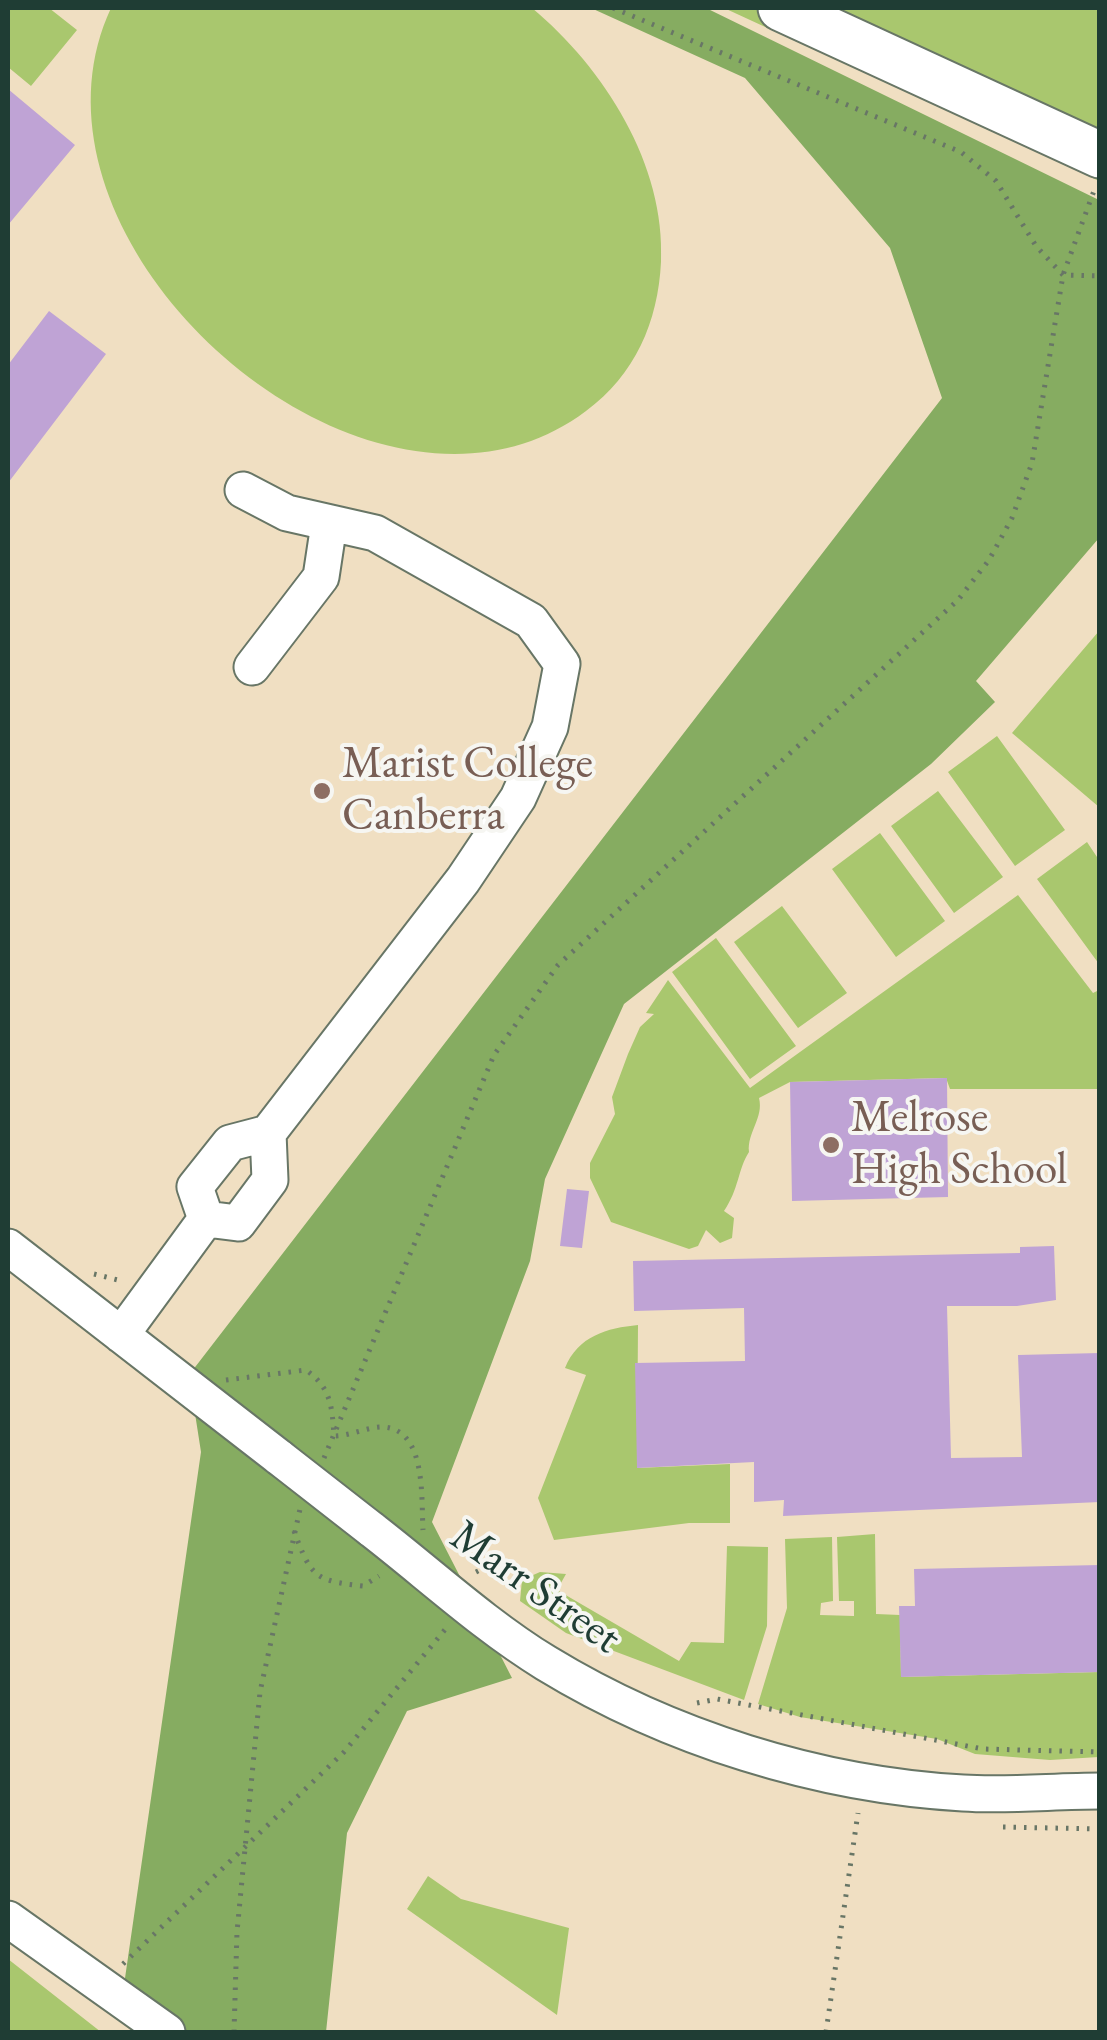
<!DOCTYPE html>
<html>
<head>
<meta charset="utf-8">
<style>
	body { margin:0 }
	#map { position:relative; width:1107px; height:2040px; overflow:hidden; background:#f0dfc2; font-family:"EB Garamond",serif }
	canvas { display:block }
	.frame { position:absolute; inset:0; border:10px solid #1f3d34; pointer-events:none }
</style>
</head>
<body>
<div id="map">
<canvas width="1107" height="2040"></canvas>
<div class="frame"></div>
</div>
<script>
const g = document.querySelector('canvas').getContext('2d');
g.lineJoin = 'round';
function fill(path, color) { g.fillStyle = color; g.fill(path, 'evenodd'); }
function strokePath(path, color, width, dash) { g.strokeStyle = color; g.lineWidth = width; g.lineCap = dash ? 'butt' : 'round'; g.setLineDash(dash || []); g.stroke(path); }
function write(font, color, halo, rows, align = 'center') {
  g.font = font + ' "EB Garamond",serif'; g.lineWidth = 8; g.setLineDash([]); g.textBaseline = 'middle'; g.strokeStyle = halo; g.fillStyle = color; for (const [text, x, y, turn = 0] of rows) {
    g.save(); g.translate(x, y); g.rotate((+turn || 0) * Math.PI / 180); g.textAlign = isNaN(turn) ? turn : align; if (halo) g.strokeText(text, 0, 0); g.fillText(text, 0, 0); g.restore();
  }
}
fill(new Path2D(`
	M 8,8 L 49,8 L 77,30 L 31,86 L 8,67 Z
	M 111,8 L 532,8 C 604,68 666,165 661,262 C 658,322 635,375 586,411 C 372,572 0,246 111,8 Z
	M 724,8 L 1099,8 L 1099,181 L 1067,166 Z
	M 1099,631 L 1099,807 L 1012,733 Z
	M 997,736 L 1065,830 L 1015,866 L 948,772 Z
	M 938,791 L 1003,877 L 954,913 L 891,826 Z
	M 880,833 L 945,921 L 896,957 L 832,869 Z
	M 1087,842 L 1099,860 L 1099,964 L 1037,879 Z
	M 1018,895 L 1093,993 L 1099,990 L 1099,1089 L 950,1089 L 946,1078 L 790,1082 L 759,1098 C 764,1118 747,1132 749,1152 C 738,1169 739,1189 724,1211 L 734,1218 L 732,1238 L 720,1243 L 706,1230 L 698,1246 L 689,1249 L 611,1222 L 590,1178 L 590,1163 L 615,1114 L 612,1097 L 628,1054 L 640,1027 L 654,1014 L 646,1013 L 668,980 L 750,1088 Z
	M 782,906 L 847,993 L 798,1028 L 734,942 Z
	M 716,938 L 796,1046 L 750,1079 L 672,972 Z
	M 638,1325 L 637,1468 L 730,1464 L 730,1523 L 689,1523 L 554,1540 L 538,1498 L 586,1375 L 565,1368 C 578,1336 607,1328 638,1325 Z
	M 875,1534 L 876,1614 L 900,1615 L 901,1677 L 1099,1672 L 1099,1757 L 1050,1760 L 975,1754 L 937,1739 L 800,1717 L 758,1704 L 787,1608 L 785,1539 L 832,1537 L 833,1601 L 821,1603 L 820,1615 L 854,1616 L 854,1601 L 839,1601 L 837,1537 Z
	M 727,1546 L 768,1547 L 767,1626 L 744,1700 L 566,1633 L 520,1601 L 522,1580 L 540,1572 L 566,1574 L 557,1590 L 679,1661 L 691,1642 L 724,1643 Z
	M 428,1876 L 461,1899 L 569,1928 L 557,2015 L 407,1909 Z
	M 8,1959 L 101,2032 L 8,2032 Z`), '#a9c76e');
fill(new Path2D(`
	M 591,8 L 706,8 L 1099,200 L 1099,538 L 976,681 L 995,702 L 931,764 L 624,1004 L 545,1179 L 530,1261 L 432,1522 L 512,1678 L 407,1711 L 347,1833 L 326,2032 L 186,2032 L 123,1992 L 201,1452 L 189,1375 L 942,398 L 890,248 L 745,78 Z`), '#86ac61');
fill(new Path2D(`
	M 8,89 L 75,145 L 8,225 Z
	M 49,311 L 106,354 L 8,483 L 8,365 Z
	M 947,1078 L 948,1197 L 792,1201 L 790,1082 Z
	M 567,1189 L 589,1191 L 582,1248 L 560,1246 Z
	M 1054,1246 L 1056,1300 L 1017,1306 L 947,1306 L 951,1458 L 1022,1457 L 1018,1355 L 1100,1353 L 1100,1502 L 783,1516 L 784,1500 L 754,1502 L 754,1462 L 637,1468 L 635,1363 L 745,1361 L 744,1308 L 634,1311 L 633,1261 L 1020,1253 L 1020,1247 Z
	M 1100,1565 L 1100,1672 L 901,1677 L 899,1606 L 915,1606 L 914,1569 Z`), '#bfa3d5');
const minor = new Path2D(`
	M 252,667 L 321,577 L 329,524
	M 206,1219 L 238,1223 L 270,1180 L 268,1133
	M 8,1247 L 280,1458
	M 121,1335 L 206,1219 L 195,1187 L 230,1143 L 268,1133 L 463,880 L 518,798 L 550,727 L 562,664 L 531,621 L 375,533 L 287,513 L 243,490
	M 371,1529 C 428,1573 484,1625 546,1663 C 669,1738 819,1785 963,1793 C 1008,1796 1054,1791 1100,1791
	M 8,1919 L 167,2032`);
const major = new Path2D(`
	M 781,8 L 1100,155`);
strokePath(minor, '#687666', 39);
strokePath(major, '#687666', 49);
strokePath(new Path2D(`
	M 613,8 L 961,152 L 996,181 L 1036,246 L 1063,275 L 1100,276
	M 94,1274 L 122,1281
	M 226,1380 L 306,1370 C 331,1388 332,1406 334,1436 C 350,1436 367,1427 382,1427 C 427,1428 421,1499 423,1530
	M 324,1458 L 494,1055 L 558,965 L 958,600 L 989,560 L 1012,518 L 1032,463 L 1063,275 L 1095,188
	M 294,1531 C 311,1577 315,1581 363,1586 L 379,1576
	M 476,1572 L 492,1564
	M 697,1703 L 717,1699 L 983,1749 L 1100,1752
	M 1003,1827 L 1100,1829
	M 123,1964 L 344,1752 L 448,1626
	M 234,2032 L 237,1932 L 260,1692 L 300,1509
	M 826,2032 L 858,1813`), '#687666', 5, [2.5, 8]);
strokePath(minor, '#fff', 35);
strokePath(major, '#fff', 45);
const minorBridge = new Path2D(`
	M 280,1458 L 371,1529`);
strokePath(minorBridge, '#687666', 39, []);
strokePath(minorBridge, '#fff', 35);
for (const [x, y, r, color] of [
	[322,791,10,"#8d6e63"],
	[831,1145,10,"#8d6e63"]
]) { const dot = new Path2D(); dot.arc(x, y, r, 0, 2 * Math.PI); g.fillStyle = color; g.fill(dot); strokePath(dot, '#f6f6f2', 4); }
write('45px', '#785e54', '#f6f6f2', [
	["Marist College",342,765],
	["Canberra",342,817],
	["Melrose",851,1119],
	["High School",851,1171]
], 'left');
write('45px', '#1f3d34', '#f6f6f2', [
	["Marr Street",535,1588,35]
]);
</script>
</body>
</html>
